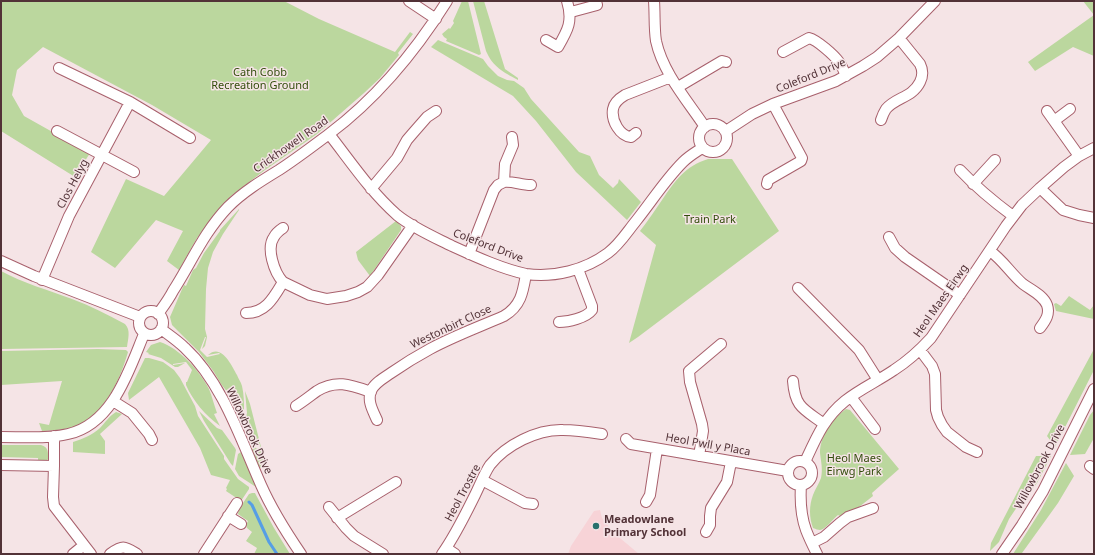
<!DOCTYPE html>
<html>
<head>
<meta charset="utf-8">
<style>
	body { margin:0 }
	#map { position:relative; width:1095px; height:555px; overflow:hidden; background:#f5e4e6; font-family:"Noto Sans",sans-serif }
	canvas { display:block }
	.frame { position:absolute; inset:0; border:2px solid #523237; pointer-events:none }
</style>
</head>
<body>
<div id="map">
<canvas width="1095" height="555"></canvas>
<div class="frame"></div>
</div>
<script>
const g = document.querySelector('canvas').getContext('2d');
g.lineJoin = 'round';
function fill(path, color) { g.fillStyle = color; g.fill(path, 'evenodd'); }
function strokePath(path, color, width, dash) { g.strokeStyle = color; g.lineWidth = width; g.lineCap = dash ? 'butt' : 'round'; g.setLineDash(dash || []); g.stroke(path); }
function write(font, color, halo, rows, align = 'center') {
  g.font = font + ' "Noto Sans",sans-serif'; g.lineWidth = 3; g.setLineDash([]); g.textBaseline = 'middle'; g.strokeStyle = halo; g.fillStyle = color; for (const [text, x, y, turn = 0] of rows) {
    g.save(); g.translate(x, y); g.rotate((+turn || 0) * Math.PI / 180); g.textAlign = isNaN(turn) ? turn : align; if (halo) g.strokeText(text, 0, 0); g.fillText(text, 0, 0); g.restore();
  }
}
fill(new Path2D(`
	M 600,510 L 602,518 L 614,533 L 639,554 L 568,554 L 571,546 L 594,511 Z`), '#f7d3d7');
fill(new Path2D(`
	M 1,1 L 284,1 L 319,19 L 395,52 L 410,32 L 413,34 L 398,53 L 399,55 L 380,78 L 364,93 L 317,134 L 265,170 L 231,196 L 197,238 L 179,270 L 167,261 L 183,231 L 156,220 L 115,268 L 91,252 L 126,179 L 164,196 L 211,140 L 152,105 L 43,47 L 17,70 L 12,95 L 24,116 L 90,153 L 75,177 L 1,131 Z
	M 462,1 L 468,1 L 481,54 L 479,55 L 446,41 L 447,39 L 444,37 L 442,34 L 449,28 L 450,29 L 454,23 L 453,21 Z
	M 473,1 L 484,1 L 505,69 L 518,78 L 518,80 C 503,72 493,67 486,51 Z
	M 1083,1 L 1094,1 L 1094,56 L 1073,47 L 1035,71 L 1028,62 L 1094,15 Z
	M 438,40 L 483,59 L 488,66 L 498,76 L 507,80 L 514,81 L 524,88 L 531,99 L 579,152 L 590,156 L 599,175 L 613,188 L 618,183 L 619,179 L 641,202 L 627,220 L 576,172 L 536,121 L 513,96 L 431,47 Z
	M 708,159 L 732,159 L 779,231 L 638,337 L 629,343 L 656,245 L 640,231 C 648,221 655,210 662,200 C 675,181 685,166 708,159 Z
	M 239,209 L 239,210 L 223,234 L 213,252 L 208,268 L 206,289 L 205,329 L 207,337 L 205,346 L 202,349 L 206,337 L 205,337 L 200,350 L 207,357 L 220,354 L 219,353 L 208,355 C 221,343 231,364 237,375 C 238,378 241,382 242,386 C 244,394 244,403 244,412 L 244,413 L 238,403 L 236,403 L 221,384 L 214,372 L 199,352 L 172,325 L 170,317 L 183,287 L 184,285 L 186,286 L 193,270 L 196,268 L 204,253 L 220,231 L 220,230 Z
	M 396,221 L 401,226 L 401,230 L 370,276 L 358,260 L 356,252 Z
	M 1,271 C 23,283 48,290 72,299 C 91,306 108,315 125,324 C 131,330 128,339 127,347 L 1,349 Z
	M 1069,296 L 1090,310 L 1094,305 L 1094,319 L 1056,311 L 1054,304 L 1056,303 L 1061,306 Z
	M 160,342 C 179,348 200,371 209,389 C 212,396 214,405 217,413 L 214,414 L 220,426 C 205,415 193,401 186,385 L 186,382 L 187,382 L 192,370 L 186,362 L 173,364 L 173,365 L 185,363 L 178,367 L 175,367 L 161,358 L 148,354 L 149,353 L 146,352 L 151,345 Z
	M 98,349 L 126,350 L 128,352 C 120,380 106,411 79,425 C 68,430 54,430 42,431 L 39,423 L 49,425 L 62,381 L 1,385 L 1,351 Z
	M 1094,349 L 1094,370 L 1055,447 L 1047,436 Z
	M 145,358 L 149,358 L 163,362 L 174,370 L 180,378 L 195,406 L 198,416 L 224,456 L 224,459 L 238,479 L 249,487 L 249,489 L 241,501 L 226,491 L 227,489 L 226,488 L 230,480 L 211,475 L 200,448 L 159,377 L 129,400 L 128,393 Z
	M 245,391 L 250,404 L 261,447 L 251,441 L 246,417 L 247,413 Z
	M 846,409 L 850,410 L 899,469 L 872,493 L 873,496 L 859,507 L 840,516 L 838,515 C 834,518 825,530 820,530 C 818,530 816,529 813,528 C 809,518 809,505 813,495 C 815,489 819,484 821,478 C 823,469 821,462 820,453 C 820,436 832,419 846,409 Z
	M 1094,410 L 1094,438 L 1085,454 L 1070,455 L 1090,415 Z
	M 199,411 L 217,428 L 222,430 L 235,448 L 236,450 L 233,466 L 231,464 L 204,421 Z
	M 116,412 L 122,414 L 100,434 L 105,441 L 105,454 L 73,452 L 73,442 C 83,439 92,435 100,428 C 105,423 109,416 116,412 Z
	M 1,445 L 41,445 C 49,447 48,453 48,459 L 46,462 L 38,462 L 38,458 L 1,457 Z
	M 252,446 L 262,451 L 266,466 L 259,468 L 250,447 Z
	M 241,452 L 256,487 L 239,476 L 235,469 L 238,454 Z
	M 1036,456 L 1051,456 L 1037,483 L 1031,491 L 1028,490 L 1023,496 L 1025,498 L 1017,507 L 1009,519 L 999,542 L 990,551 L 991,543 Z
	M 1066,463 L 1074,476 L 1058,503 L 1022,553 L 1020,554 L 1013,554 L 1041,510 Z
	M 252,493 L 255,493 L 256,495 L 274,528 L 290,554 L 254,554 L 257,548 L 246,541 L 252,532 L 247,528 L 246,525 L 248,521 L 238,514 L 239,509 L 249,494 Z`), '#bbd79e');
strokePath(new Path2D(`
	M 249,502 L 252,505 L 269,542 L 277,554`), '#569ee5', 3);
const minor = new Path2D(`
	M 409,1 L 436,19
	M 654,1 C 655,14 654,28 656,41 C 663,73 687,100 705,127
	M 571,12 L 597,5 L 596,1
	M 546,40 L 558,47 C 568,30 573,21 567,1
	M 783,52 L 809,38 C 817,40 834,55 839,62 C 842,66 844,71 846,76
	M 59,68 L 130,102 L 190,138
	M 678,87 L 722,61 L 726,62
	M 1047,111 L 1079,156
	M 881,120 C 882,117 884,112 886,109 C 896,97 912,98 920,82 C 923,76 923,70 920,64 L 899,38
	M 1054,121 L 1070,109
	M699 138a14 14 0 1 1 28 0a14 14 0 1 1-28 0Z
	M 57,131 L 134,172
	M 726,131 L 752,114 L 773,104 L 836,81 L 863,66 L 877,57 L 899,38 L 935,1
	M 636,133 L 631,137 C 620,136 611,121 613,109 C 614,103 620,98 625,95 L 671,77
	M 329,134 C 351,162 370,191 397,215 C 413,228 434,237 452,246 C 474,256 502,269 526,274 C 554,278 585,270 608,253 C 620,244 627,232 636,221 C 652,201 665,180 683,162 C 689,156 696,152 702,148
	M 960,170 C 976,187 994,202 1013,216
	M 504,182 C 513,181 521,185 531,185
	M 767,184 L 768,180 L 801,161 L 802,158 L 773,104
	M 973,184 L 995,160
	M 1040,188 L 1063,210 L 1079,215 L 1094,218
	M 371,189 L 397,158 L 407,140 L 413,133 L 427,117 L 436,111
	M 283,228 C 280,230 276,233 274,237 C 266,248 274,272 283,282 L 310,295 L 327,299 L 346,296 L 358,292 L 367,287 L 378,275 L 413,225
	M 889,237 L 895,248 L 905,257 L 960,295
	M 990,251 C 1003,260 1011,274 1023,284 C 1031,290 1043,295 1047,305 C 1050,314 1046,320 1040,328
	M 469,254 L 494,190 L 498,185 L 504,182 L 505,164 L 513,145 L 512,137
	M 1,261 L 34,276 L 140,317
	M 42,280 L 69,216 L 130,102
	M 798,288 L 859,350 L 878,380
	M139 323a12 12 0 1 1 24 0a12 12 0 1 1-24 0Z
	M 246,313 C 266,313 274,297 283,282
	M 158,314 C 163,307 169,299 173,291 C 191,263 204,232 228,207 C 243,192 261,181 279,170 C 296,159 313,146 329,134 C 377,98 415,52 447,1
	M 559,322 C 568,322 586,318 592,310 L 592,306 L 578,269
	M 161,329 C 169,335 178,341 185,348 C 222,382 241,440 261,485 C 272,510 286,532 301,554
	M 920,350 L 932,366 L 935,374 L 936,410 L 938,417 L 942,425 L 947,432 L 966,447 L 977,452
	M 793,381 C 795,408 804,409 824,424
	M 851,397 L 875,429
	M 113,401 L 132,413 L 149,434 L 152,440
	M 296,406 C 304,401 310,396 317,391 C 336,379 351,385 371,392
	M 377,420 C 373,411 367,401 371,391 C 374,383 384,378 391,373 C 404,364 417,356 430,349 C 454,336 479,327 504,316 C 521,306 523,292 526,274
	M 54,436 L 54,466 L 53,497 L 54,506 L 84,545 L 73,554
	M 1,437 C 23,437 47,439 68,434 C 113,424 129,370 144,334
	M 626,439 L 631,444 L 788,471
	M 699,456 L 703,431 L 702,424 L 690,382 L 689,371 L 721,344
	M788 473a12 12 0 1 1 24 0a12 12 0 1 1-24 0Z
	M 805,462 C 816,438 824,418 845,401 C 860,389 878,381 894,370 C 908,361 920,350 931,338 L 1006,226 L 1022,205 L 1040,188 L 1064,167 L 1079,156 L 1094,148
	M 1,465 L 54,466
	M 1090,466 L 1094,469
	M 482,480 L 525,503 L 533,504
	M 801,485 C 800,500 801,516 806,530 C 809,538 813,546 817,554
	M 646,502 L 650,495 L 657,449
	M 329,507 L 346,528 L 354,536 L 383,554
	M 228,516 L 241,524
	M 337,518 L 396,482
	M 706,532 L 710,525 L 710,516 L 711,508 L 727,482 L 731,462
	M 812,543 L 824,537 L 840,523 L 848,517 L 873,508
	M 84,545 L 91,554
	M 446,548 L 455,554
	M 110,554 C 123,545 124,546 137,554
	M 204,554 L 237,503
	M 442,554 C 455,536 465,515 475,495 C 480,485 484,474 490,465 C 506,445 537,429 563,430 C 576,430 589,432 602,434
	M 1002,554 L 1022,525 L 1043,491 L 1094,389`);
strokePath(minor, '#a8606c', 12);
strokePath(minor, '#fff', 10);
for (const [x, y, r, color] of [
	[596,526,4,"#27716d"]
]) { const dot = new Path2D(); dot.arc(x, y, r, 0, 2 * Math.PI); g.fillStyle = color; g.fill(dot); strokePath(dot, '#f5e4e6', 1.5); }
write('11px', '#324d0b', '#f5e4e6', [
	["Cath Cobb",260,73],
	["Recreation Ground",260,86],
	["Train Park",710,220],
	["Heol Maes",854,459],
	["Eirwg Park",854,472]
]);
write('11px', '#523237', '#f5e4e6', [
	["Coleford Drive",811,76,-22],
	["Crickhowell Road",291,145,-35],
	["Clos Helyg",73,184,-62],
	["Coleford Drive",488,246,21],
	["Heol Maes Eirwg",941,301,-55],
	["Westonbirt Close",451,327,-25],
	["Willowbrook Drive",249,431,65],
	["Heol Pwll y Placa",708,445,10],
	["Willowbrook Drive",1040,467,-62],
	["Heol Trostre",463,493,-62]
]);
write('bold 11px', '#523237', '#f5e4e6', [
	["Meadowlane",604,520],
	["Primary School",604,533]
], 'left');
</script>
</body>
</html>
